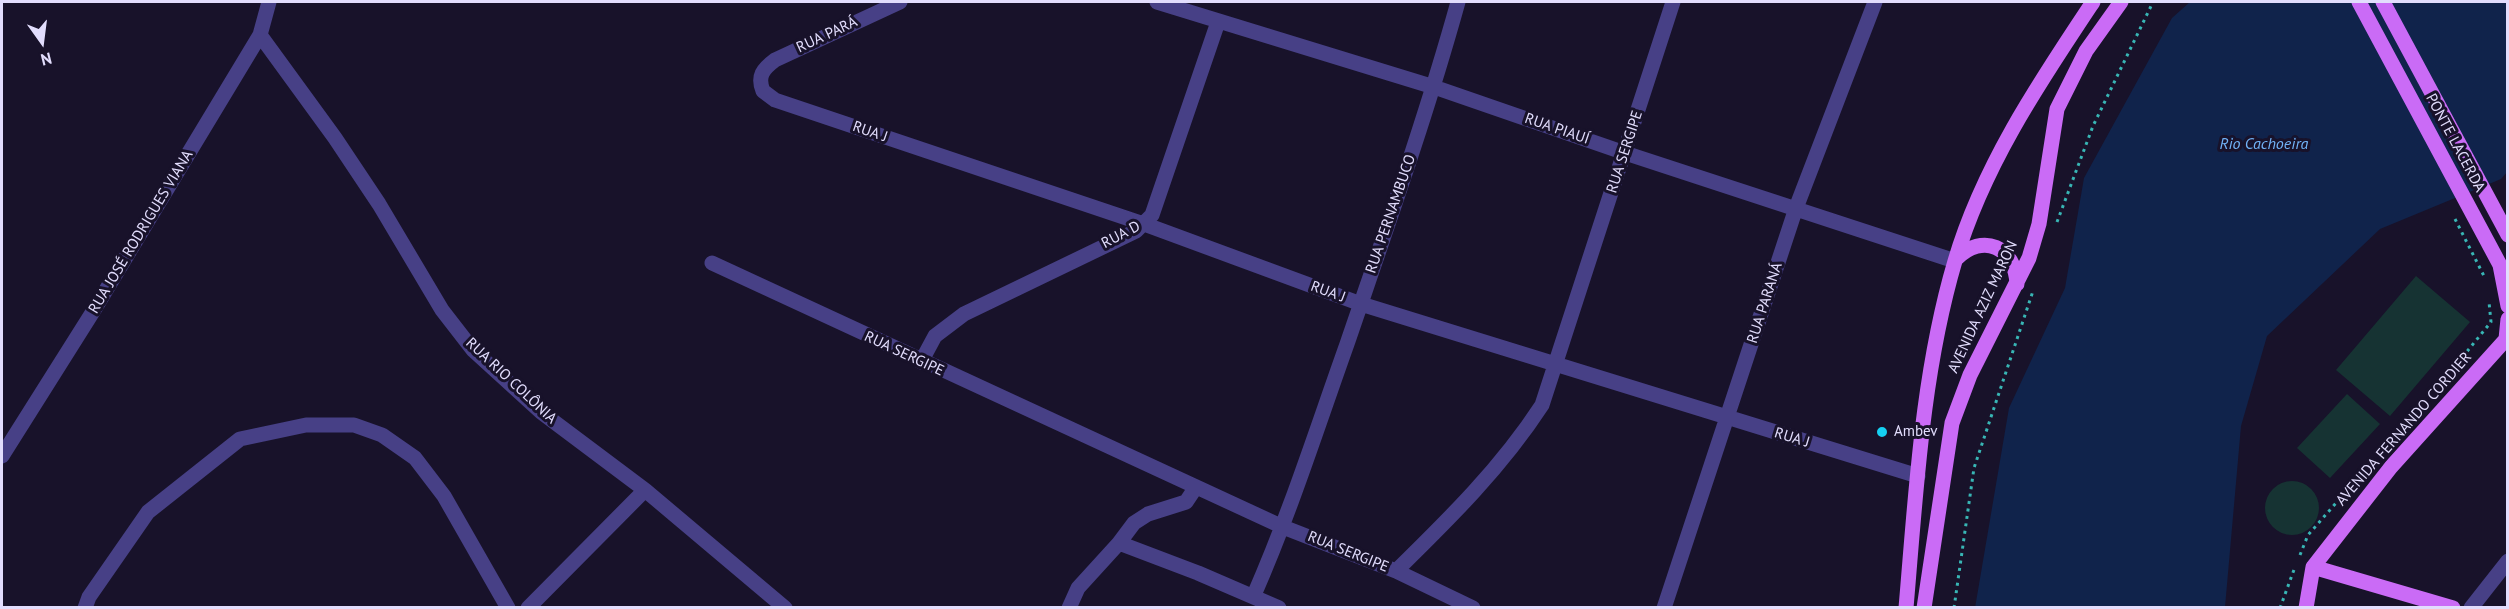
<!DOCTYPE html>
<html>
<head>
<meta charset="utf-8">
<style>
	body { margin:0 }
	#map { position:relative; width:2509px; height:609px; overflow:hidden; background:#18122a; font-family:"PT Sans",sans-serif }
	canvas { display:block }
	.frame { position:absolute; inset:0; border:3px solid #e2ddfd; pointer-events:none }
	.north { position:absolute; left:12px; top:12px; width:60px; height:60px; -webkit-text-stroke:4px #18122a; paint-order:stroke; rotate:166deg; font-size:16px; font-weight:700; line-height:24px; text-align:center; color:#e2ddfd }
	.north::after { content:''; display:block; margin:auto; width:21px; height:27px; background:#e2ddfd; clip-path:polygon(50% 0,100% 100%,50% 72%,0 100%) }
</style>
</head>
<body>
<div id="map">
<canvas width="2509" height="609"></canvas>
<div class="frame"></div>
<div class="north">N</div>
</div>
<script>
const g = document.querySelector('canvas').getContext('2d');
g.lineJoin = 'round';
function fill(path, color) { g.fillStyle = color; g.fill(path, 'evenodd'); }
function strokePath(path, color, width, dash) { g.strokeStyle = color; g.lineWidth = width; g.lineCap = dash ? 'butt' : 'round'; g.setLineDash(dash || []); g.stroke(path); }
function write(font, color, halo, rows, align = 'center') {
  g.font = font + ' "PT Sans",sans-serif'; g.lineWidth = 6; g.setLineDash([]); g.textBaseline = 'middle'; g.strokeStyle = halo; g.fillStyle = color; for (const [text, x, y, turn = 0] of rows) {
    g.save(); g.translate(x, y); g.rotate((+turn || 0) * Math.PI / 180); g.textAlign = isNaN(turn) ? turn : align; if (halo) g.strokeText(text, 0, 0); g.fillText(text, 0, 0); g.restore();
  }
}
fill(new Path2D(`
	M 2416,276 L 2470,322 L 2390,416 L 2336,370 Z
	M 2347,394 L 2380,424 L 2330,478 L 2297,448 Z
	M2265 508a27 27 0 1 1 54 0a27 27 0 1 1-54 0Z`), '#163333');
fill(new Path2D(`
	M 2190,2 L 2507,2 L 2508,171 L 2501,179 L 2380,229 L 2267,336 L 2241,426 L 2225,607 L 1975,608 L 2009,408 L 2065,288 L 2084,178 L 2172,18 Z`), '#10234b');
strokePath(new Path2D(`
	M 2455,219 L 2485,278
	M 2057,222 L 2093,126 L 2153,2
	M 2434,392 L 2491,322 L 2489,302
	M 2300,555 L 2308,535 L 2372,462
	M 1954,608 L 1974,468 L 2033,291
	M 2280,608 L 2295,567`), '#38b6b5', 3, [3, 4.5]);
strokePath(new Path2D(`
	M 900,2 L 775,60 C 763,69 757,76 763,91 L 775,100 L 1144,224 L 1361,304 L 1918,476
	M 1157,2 L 1434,87 L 1625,153 L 1955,261
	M 260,35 L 335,138 L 379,204 L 442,310 L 473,350 L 541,412 L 645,490 L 785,608
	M 712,263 L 1283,527 L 1396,571 L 1473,608
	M 921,362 L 935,336 L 964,314 L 1136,231 L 1152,215 L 1218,22
	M 2,456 L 94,310 L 260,35 L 269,2
	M 1119,543 L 1134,523 L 1148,514 L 1186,502 L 1196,487
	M 1396,571 C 1449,519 1501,468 1542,405 L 1673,2
	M 1254,595 C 1290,513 1317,428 1347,344 C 1386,230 1426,117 1458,2
	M 85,608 L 89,597 L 148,512 L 240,439 L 306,425 L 354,425 L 382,435 L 415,458 L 444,496 L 508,608
	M 528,608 L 645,490
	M 1069,608 L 1078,588 L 1119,543 L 1198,573 L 1279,608
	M 1664,608 L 1796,208 L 1875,2
	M 2471,608 L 2508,561`), '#474086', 15);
strokePath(new Path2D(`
	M 2359,2 L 2500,265 L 2508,306
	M 2383,2 L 2508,235
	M 1956,259 C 1983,232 2015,247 2017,284
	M 2506,339 L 2508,319
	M 2313,567 L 2453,608
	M 1906,608 C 1916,492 1922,373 1955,261 C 1983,166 2039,83 2093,2
	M 1924,608 L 1952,423 L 1970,375 L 2029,258 L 2039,224 L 2057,109 L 2086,51 L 2121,2
	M 2306,608 L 2313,567 L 2391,467 L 2508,337`), '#ca6bf6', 15);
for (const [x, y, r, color] of [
	[1882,432,6,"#15d0f2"]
]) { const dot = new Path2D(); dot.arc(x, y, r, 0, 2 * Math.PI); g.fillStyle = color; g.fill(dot); strokePath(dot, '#18122a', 2); }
write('15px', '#e2ddfd', '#18122a', [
	["RUA PARÁ",827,35,-25],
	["RUA PIAUÍ",1557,129,19],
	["RUA J",870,132,19],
	["PONTE LACERDA",2455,143,62],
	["RUA SERGIPE",1625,152,-72],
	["RUA PERNAMBUCO",1391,214,-71],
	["RUA JOSÉ RODRIGUES VIANA",141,232,-59],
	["RUA D",1121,235,-28],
	["RUA J",1328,292,20],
	["RUA PARANÁ",1765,303,-72],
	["AVENIDA AZIZ MARON",1983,307,-65],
	["RUA SERGIPE",904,354,25],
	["RUA RIO COLÔNIA",511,381,43],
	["AVENIDA FERNANDO CORDIER",2404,429,-49],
	["RUA J",1792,438,17],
	["RUA SERGIPE",1348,552,22]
]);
write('15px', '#e2ddfd', '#18122a', [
	["Ambev",1894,432]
], 'left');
write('italic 16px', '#71b2f7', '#18122a', [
	["Rio Cachoeira",2264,144]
]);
</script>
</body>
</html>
